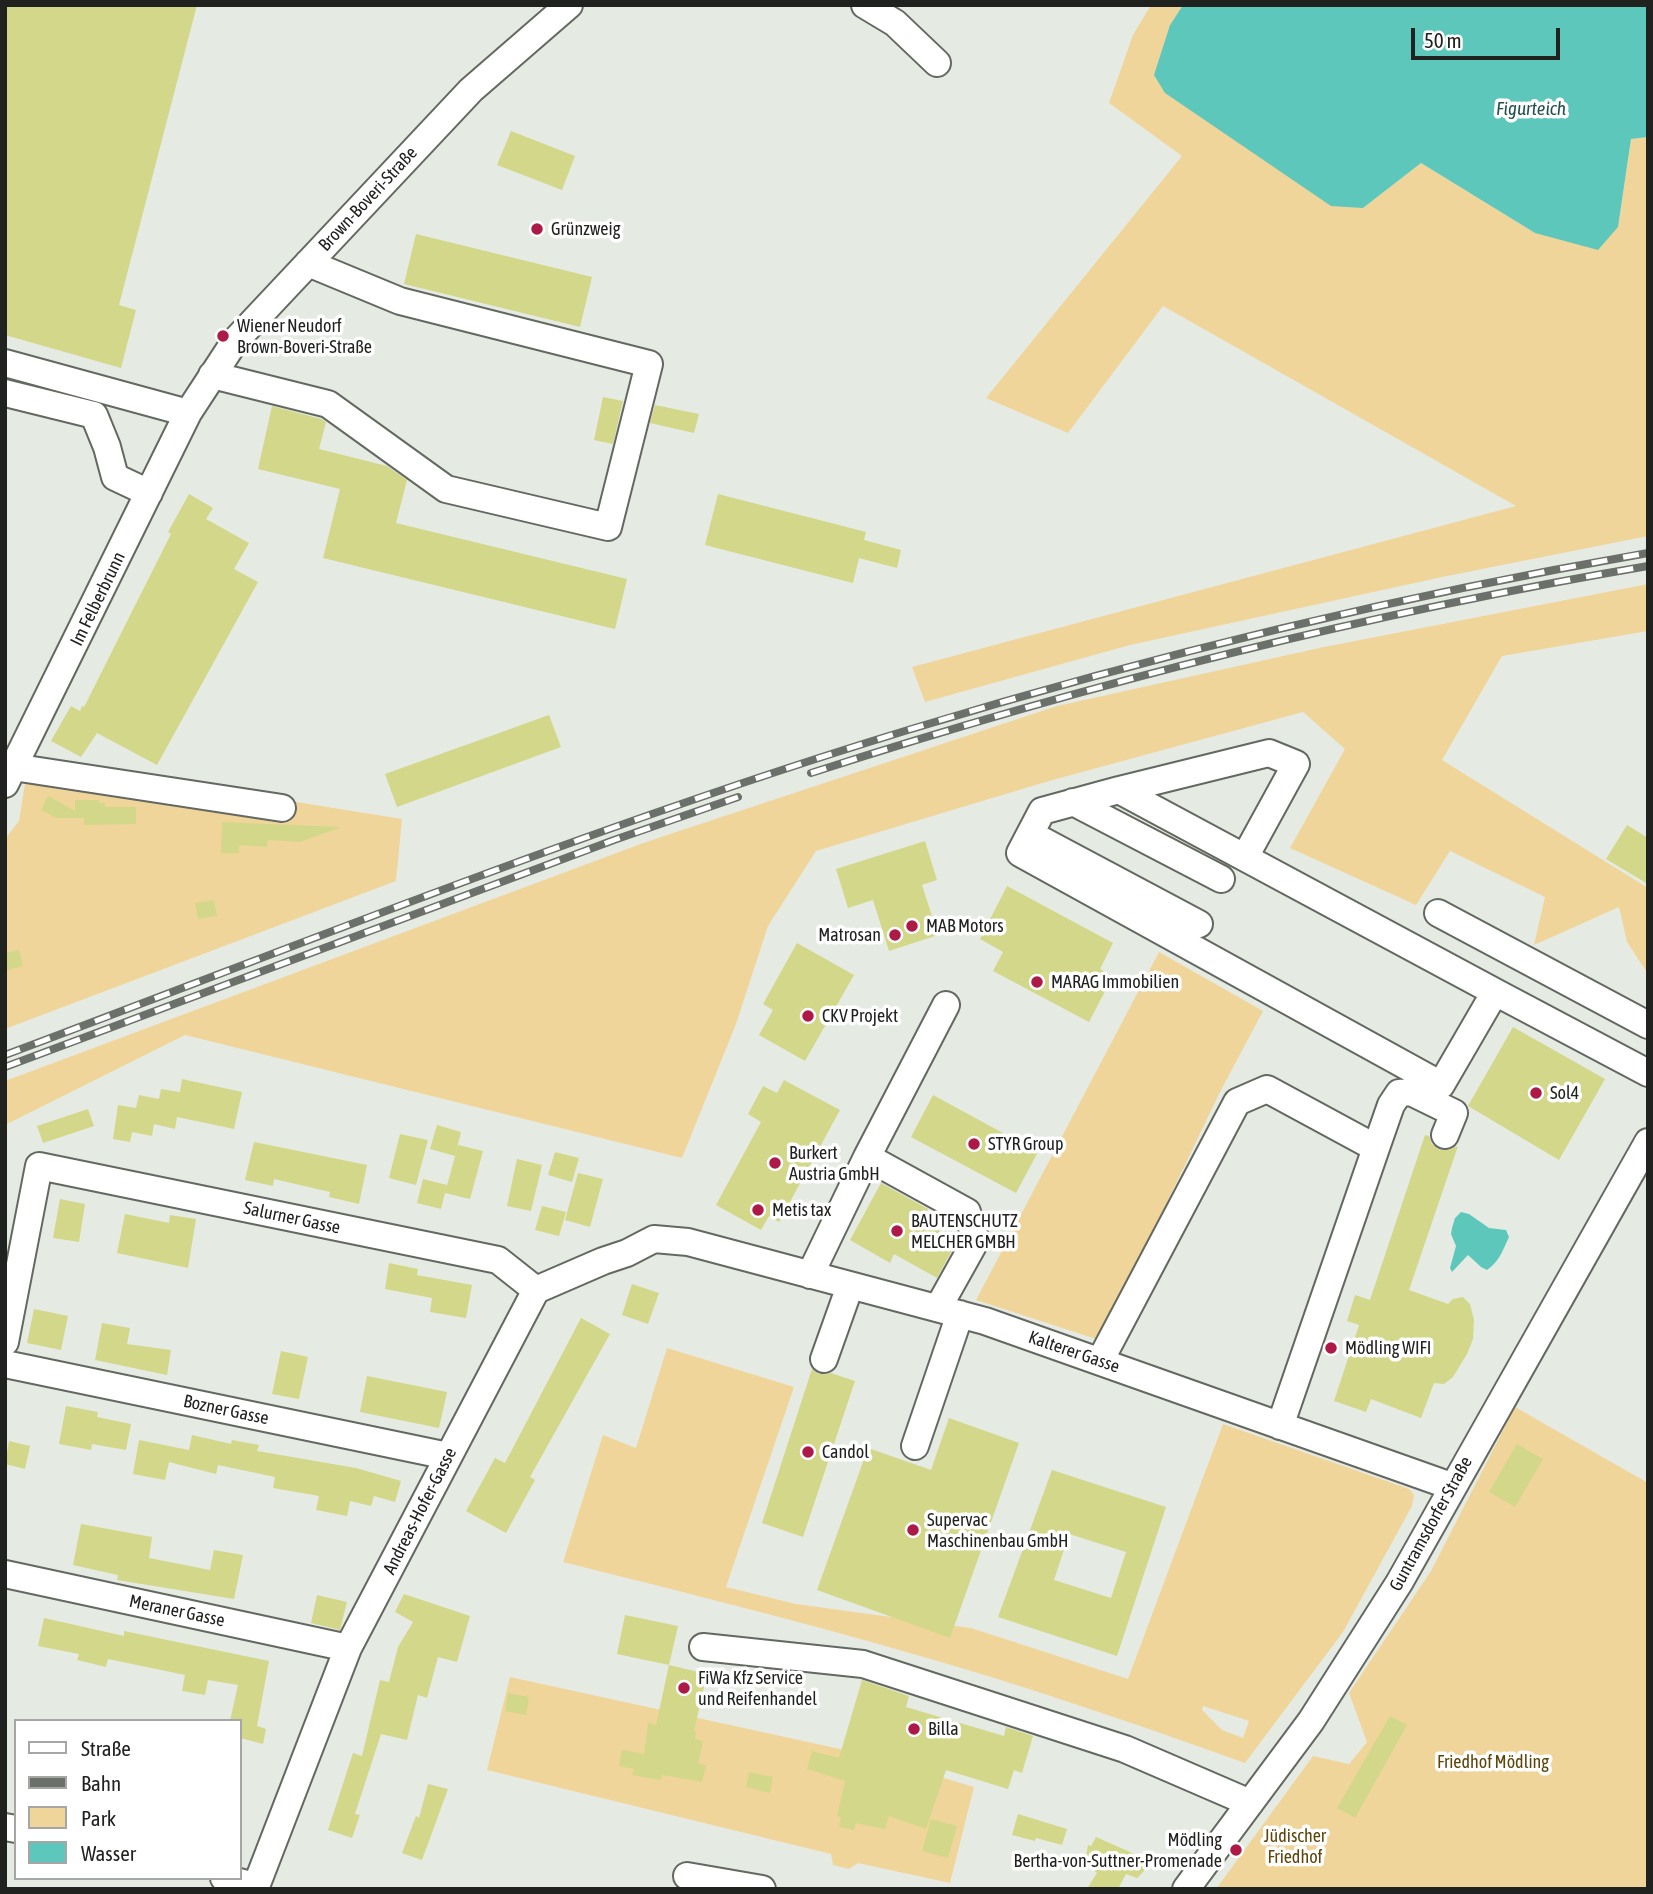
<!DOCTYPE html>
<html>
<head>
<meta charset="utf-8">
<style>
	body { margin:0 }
	#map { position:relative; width:1653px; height:1894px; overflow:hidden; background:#e5ebe3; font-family:"Asap Condensed",sans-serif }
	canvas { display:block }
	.frame { position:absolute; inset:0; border:7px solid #20221f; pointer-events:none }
	.legend { position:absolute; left:14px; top:1719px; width:228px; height:161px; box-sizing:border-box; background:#fff; border:2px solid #a6a7a5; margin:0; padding:9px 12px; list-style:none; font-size:21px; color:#20221f }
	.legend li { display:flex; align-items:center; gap:14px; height:35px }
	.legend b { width:35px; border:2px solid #a6a7a5 }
	.scale { position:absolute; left:1411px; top:28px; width:149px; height:32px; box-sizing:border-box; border:4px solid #20221f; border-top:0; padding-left:9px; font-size:21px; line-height:24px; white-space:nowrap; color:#20221f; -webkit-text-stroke:5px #fff; paint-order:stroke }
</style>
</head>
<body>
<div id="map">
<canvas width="1653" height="1894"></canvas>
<div class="frame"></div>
<ul class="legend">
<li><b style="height:9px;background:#fff"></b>Straße</li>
<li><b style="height:9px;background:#6c706b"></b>Bahn</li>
<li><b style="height:19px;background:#f0d59b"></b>Park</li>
<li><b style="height:19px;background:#5dc7bc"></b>Wasser</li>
</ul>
<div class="scale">50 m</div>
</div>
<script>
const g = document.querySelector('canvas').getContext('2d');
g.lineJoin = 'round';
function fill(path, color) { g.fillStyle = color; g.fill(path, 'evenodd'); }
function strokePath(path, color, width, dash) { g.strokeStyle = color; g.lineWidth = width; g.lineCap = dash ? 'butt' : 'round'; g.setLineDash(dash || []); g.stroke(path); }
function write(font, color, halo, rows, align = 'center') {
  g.font = font + ' "Asap Condensed",sans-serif'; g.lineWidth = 7; g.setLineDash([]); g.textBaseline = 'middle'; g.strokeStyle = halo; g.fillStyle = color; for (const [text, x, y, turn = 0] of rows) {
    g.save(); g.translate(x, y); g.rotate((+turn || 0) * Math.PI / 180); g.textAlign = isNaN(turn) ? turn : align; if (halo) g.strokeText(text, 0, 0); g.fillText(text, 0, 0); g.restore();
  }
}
fill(new Path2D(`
	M 1151,5 L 1183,5 L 1170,25 L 1363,208 L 1421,163 L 1535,233 L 1618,227 L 1631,139 L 1648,137 L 1648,536 L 1447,576 L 1130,645 L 925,702 L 912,667 L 1516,506 L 1163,306 L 1068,433 L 986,398 L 1182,156 L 1109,103 L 1133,35 Z
	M 1648,584 L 1648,631 L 1502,656 L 1442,760 L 1648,888 L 1648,974 L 1627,942 L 1619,907 L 1534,945 L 1545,897 L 1450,851 L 1416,905 L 1290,848 L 1345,749 L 1303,712 L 1049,781 L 816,851 L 768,926 L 736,1024 L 682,1158 L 185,1035 L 5,1125 L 5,1081 L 646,842 L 1057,706 L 1324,647 Z
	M 29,759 L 402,819 L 396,881 L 5,1029 L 5,839 L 19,821 Z
	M 1159,952 L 1263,1011 L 1219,1094 L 1109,1323 L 1099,1340 L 976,1300 Z
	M 667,1348 L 794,1387 L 726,1587 L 796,1604 L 971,1628 L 1128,1679 L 1223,1424 L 1409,1489 L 1414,1495 L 1412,1506 L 1343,1632 L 1245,1763 C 1150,1729 1055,1696 958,1667 C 827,1628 695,1595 563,1562 L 603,1435 L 636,1448 ZM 1203,1706 L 1249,1721 L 1243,1738 L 1222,1730 L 1202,1710 Z
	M 1515,1407 L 1648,1483 L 1648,1889 L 1216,1889 L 1313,1756 L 1349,1764 L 1367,1742 L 1349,1693 L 1431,1571 Z
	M 510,1677 L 863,1754 L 974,1787 L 950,1883 L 858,1863 L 849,1869 L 833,1865 L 831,1854 L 487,1770 Z`), '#f0d59b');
fill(new Path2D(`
	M 1183,5 L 1648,5 L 1648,137 L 1631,139 L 1618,227 L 1598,250 L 1535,233 L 1421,163 L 1363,208 L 1331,206 L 1165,93 L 1154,75 L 1170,25 Z
	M 1461,1212 L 1469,1214 L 1489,1228 L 1506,1230 L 1509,1237 C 1503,1250 1499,1262 1487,1270 L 1481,1267 L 1468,1255 L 1452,1272 L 1450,1268 L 1456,1246 L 1451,1234 L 1452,1228 L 1455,1218 Z`), '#5dc7bc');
fill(new Path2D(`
	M 5,5 L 197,5 L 119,305 L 136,310 L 121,368 L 5,335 Z
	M 511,131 L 575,156 L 562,190 L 497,165 Z
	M 416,234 L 592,277 L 580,327 L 404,284 Z
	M 603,397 L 623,401 L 613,444 L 594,440 Z
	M 655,405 L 699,414 L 694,433 L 650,423 Z
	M 272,406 L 321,419 L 326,422 L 319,449 L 387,466 L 407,480 L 396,523 L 627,579 L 615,629 L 323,558 L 340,489 L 258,469 Z
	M 189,494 L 213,508 L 206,519 L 249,543 L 234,569 L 258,582 L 157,765 L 97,733 L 81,757 L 51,741 L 71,706 L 80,711 L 82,706 L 84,707 L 171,534 L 168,532 Z
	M 718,494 L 866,532 L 864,540 L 901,550 L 897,568 L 859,558 L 853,583 L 705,545 Z
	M 549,715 L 561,747 L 397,807 L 385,774 Z
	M 48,796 L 75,811 L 75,800 L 99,800 L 99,803 L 105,803 L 105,807 L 136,807 L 136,824 L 84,825 L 84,818 L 56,818 L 41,810 Z
	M 222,822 L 339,827 L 339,828 L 300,842 L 268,840 L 267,847 L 239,845 L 239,853 L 221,853 Z
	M 1627,825 L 1648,838 L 1648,884 L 1606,859 Z
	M 925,841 L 937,880 L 922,885 L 938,935 L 889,951 L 873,900 L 848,908 L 836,869 Z
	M 1007,886 L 1113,943 L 1100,969 L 1113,976 L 1089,1022 L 993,971 L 1003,952 L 980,939 Z
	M 214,900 L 217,916 L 198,919 L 195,903 Z
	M 797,943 L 854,975 L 805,1061 L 759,1035 L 773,1010 L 763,1004 Z
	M 19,950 L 23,966 L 5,971 L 5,953 Z
	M 1513,1027 L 1605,1079 L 1559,1160 L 1468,1106 Z
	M 182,1079 L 242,1092 L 234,1129 L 177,1117 L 175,1129 L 154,1124 L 152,1136 L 132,1132 L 130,1142 L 113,1139 L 118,1105 L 136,1108 L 139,1095 L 159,1099 L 161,1089 L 180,1092 Z
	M 784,1080 L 840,1110 L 779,1222 L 769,1216 L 761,1230 L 716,1205 L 761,1122 L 748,1114 L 763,1086 L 777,1093 Z
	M 933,1095 L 1038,1152 L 1016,1193 L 911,1137 Z
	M 88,1109 L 94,1126 L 43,1143 L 37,1126 Z
	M 437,1125 L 461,1132 L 455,1156 L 430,1149 Z
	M 400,1134 L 428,1140 L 416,1185 L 389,1178 Z
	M 1425,1135 L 1429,1136 L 1432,1144 L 1440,1150 L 1448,1150 L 1458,1146 L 1409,1290 L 1448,1304 L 1453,1299 L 1463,1297 L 1470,1304 L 1474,1320 L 1473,1339 L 1467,1354 L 1453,1377 L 1444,1384 L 1434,1383 L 1421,1418 L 1371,1399 L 1366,1412 L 1334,1401 L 1359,1325 L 1347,1321 L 1355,1295 L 1370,1300 Z
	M 254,1142 L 367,1165 L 359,1204 L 329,1197 L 330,1192 L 274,1179 L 273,1186 L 245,1180 Z
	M 458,1145 L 483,1151 L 470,1199 L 445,1193 Z
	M 555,1152 L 579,1158 L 572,1182 L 548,1175 Z
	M 517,1159 L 542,1165 L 531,1211 L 507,1206 Z
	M 578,1173 L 603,1179 L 590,1227 L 565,1220 Z
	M 423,1179 L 447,1185 L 441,1209 L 417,1203 Z
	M 881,1183 L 928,1209 L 921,1221 L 957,1241 L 937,1278 L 894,1254 L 890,1263 L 850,1240 Z
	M 60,1199 L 85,1204 L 79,1242 L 53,1238 Z
	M 542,1206 L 566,1212 L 559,1236 L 535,1230 Z
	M 125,1214 L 169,1223 L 170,1215 L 196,1219 L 188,1268 L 117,1253 Z
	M 389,1263 L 418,1269 L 417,1275 L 472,1285 L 466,1318 L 430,1312 L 432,1298 L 385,1289 Z
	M 632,1284 L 659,1293 L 648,1324 L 622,1315 Z
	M 34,1309 L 68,1316 L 61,1350 L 27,1343 Z
	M 581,1318 L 610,1334 L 530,1477 L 535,1480 L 506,1533 L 466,1511 L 495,1458 L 505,1463 Z
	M 102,1323 L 130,1328 L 127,1344 L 171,1350 L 167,1375 L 95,1360 Z
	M 281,1351 L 308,1357 L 299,1399 L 272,1394 Z
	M 812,1369 L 819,1374 L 831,1373 L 855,1381 L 803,1537 L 762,1523 Z
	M 367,1376 L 447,1392 L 439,1428 L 360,1412 Z
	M 66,1406 L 98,1412 L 97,1417 L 131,1424 L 126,1450 L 92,1444 L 91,1450 L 59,1444 Z
	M 949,1418 L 1019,1443 L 950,1638 L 817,1590 L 868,1448 L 931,1470 Z
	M 192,1435 L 231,1444 L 232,1440 L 259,1445 L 257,1451 L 356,1468 L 401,1481 L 395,1502 L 374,1496 L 371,1506 L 350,1501 L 347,1516 L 316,1510 L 319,1496 L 273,1488 L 275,1477 L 218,1465 L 216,1474 L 169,1462 L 165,1480 L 133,1474 L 139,1440 L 189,1450 Z
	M 9,1441 L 30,1446 L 25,1469 L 5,1464 Z
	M 1517,1444 L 1543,1459 L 1515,1507 L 1489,1492 Z
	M 1052,1470 L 1166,1507 L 1117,1656 L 998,1617 ZM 1069,1534 L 1126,1552 L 1111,1598 L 1054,1580 Z
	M 81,1524 L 152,1537 L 149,1558 L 210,1570 L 214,1550 L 243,1555 L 234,1599 L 117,1580 L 118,1575 L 73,1565 Z
	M 404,1594 L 470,1616 L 457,1662 L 438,1657 L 427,1698 L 418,1695 L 407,1740 L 381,1734 L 355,1814 L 360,1815 L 352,1838 L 328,1830 L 353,1753 L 362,1756 L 380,1680 L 389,1682 L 398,1647 L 413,1622 L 395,1612 Z
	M 317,1595 L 347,1602 L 340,1630 L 311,1623 Z
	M 625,1615 L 678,1626 L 669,1665 L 617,1654 Z
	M 44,1618 L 124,1636 L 124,1631 L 269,1661 L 257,1726 L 266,1729 L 263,1744 L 240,1738 L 240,1721 L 230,1721 L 238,1685 L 208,1680 L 205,1695 L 182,1691 L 185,1675 L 108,1659 L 106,1667 L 77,1660 L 79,1654 L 38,1646 Z
	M 669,1665 L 707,1674 L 694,1731 L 696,1731 L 695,1739 L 703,1741 L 698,1764 L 706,1765 L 702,1782 L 662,1775 L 661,1780 L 632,1775 L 634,1769 L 619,1766 L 622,1750 L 644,1754 L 648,1723 L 656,1725 Z
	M 862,1680 L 909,1696 L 906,1707 L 1004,1736 L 1006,1727 L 1033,1736 L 1022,1773 L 1014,1770 L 1008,1789 L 946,1770 L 926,1829 L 889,1816 L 885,1829 L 856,1823 L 854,1830 L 839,1827 L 841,1817 L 837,1816 L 845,1781 L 807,1769 L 812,1751 L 839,1758 Z
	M 508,1693 L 529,1697 L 526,1715 L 505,1711 Z
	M 1390,1716 L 1407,1725 L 1355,1818 L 1337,1808 Z
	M 749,1772 L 773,1777 L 770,1793 L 746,1787 Z
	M 428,1784 L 448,1789 L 422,1860 L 402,1853 L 416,1816 L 419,1818 Z
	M 1018,1814 L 1067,1829 L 1062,1845 L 1036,1838 L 1035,1841 L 1012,1835 Z
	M 931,1819 L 957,1826 L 948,1858 L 922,1851 Z
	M 1096,1837 L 1148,1860 L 1144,1871 L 1137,1878 L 1126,1874 L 1118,1889 L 1087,1889 L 1097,1873 L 1085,1862 L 1088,1845 L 1091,1846 Z`), '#d3d789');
const minor = new Path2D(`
	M 865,5 L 895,23 L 937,63
	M 5,363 L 188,413
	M 212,375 L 328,404 L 446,489 L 608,527 L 649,364 L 400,301 L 308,263
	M 5,393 L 94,415 L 107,447 L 115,477 L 149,493
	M 13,767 L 282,808
	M 5,784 L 188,413 L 235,341 L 471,90 L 569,5
	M 1119,790 L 1495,992 L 1441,1085 L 1020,853 L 1042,811 Z
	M 1119,790 L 1269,753 L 1296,764 L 1245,857
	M 1073,802 L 1221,879
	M 1030,834 L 1199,924
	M 1438,913 L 1648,1025
	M 1495,992 L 1648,1073
	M 1376,1148 L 1391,1105 L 1399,1093 L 1411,1092 L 1454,1113 L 1445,1135
	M 867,1157 L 967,1212 L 976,1240 L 938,1308
	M 810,1275 L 867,1157 L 946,1005
	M 5,1342 L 39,1166 L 498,1260 L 536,1290
	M 824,1359 L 850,1286
	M 1100,1361 L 1237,1102 L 1267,1089 L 1376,1148 L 1280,1426
	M 5,1364 L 448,1456
	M 915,1446 L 960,1314
	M 5,1574 L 348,1648
	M 703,1647 L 863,1664 L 1125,1749 L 1250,1803
	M 5,1827 L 16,1829
	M 687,1876 L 762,1889
	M 224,1878 L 255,1886
	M 255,1889 L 348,1648 L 536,1290 L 603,1261 L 627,1253 L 654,1239 L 688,1242 L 985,1321 L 1451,1486
	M 1186,1889 L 1311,1721 L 1399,1583 L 1648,1142`);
strokePath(minor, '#636861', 30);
strokePath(minor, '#fff', 26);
const rail = new Path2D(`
	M 811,773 C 1084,685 1364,614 1648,566
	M 5,1055 C 305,943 602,823 908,730 C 1151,656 1398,596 1648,553
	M 5,1067 L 614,840 L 738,797`);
strokePath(rail, '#6c706b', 8);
strokePath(rail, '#fff', 5, [16]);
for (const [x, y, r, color] of [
	[537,229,7,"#ad1a47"],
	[223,336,7,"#ad1a47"],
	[912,926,7,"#ad1a47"],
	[895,935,7,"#ad1a47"],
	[1037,982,7,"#ad1a47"],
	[808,1016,7,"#ad1a47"],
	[1536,1093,7,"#ad1a47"],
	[974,1144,7,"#ad1a47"],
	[775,1163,7,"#ad1a47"],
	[758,1210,7,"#ad1a47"],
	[897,1231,7,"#ad1a47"],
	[1331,1348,7,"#ad1a47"],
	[808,1452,7,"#ad1a47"],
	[913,1530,7,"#ad1a47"],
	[684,1688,7,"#ad1a47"],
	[914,1729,7,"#ad1a47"],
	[1236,1850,7,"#ad1a47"]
]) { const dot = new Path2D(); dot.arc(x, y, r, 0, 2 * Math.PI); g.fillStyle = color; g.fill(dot); strokePath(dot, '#fff', 2.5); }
write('18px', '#20221f', '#fff', [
	["Brown-Boveri-Straße",368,199,-47],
	["Im Felberbrunn",98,599,-64],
	["Salurner Gasse",292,1218,12],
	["Kalterer Gasse",1074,1352,19],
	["Bozner Gasse",226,1410,12],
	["Andreas-Hofer-Gasse",420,1511,-63],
	["Guntramsdorfer Straße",1431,1524,-61],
	["Meraner Gasse",177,1611,12]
]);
write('18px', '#20221f', '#fff', [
	["Grünzweig",551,229],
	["Wiener Neudorf",237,326],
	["Brown-Boveri-Straße",237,347],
	["MAB Motors",926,926],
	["Matrosan",881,935,"right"],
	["MARAG Immobilien",1051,982],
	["CKV Projekt",822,1016],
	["Sol4",1550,1093],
	["STYR Group",988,1144],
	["Burkert",789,1153],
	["Austria GmbH",789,1174],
	["Metis tax",772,1210],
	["BAUTENSCHUTZ",911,1221],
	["MELCHER GMBH",911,1242],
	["Mödling WIFI",1345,1348],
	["Candol",822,1452],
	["Supervac",927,1520],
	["Maschinenbau GmbH",927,1541],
	["FiWa Kfz Service",698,1678],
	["und Reifenhandel",698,1699],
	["Billa",928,1729],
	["Mödling",1222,1840,"right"],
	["Bertha-von-Suttner-Promenade",1222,1861,"right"]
], 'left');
write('18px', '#5c4509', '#fff', [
	["Friedhof Mödling",1493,1762],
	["Jüdischer",1295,1836],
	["Friedhof",1295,1857]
]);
write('italic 19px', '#22514c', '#fff', [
	["Figurteich",1531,109]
]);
</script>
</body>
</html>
